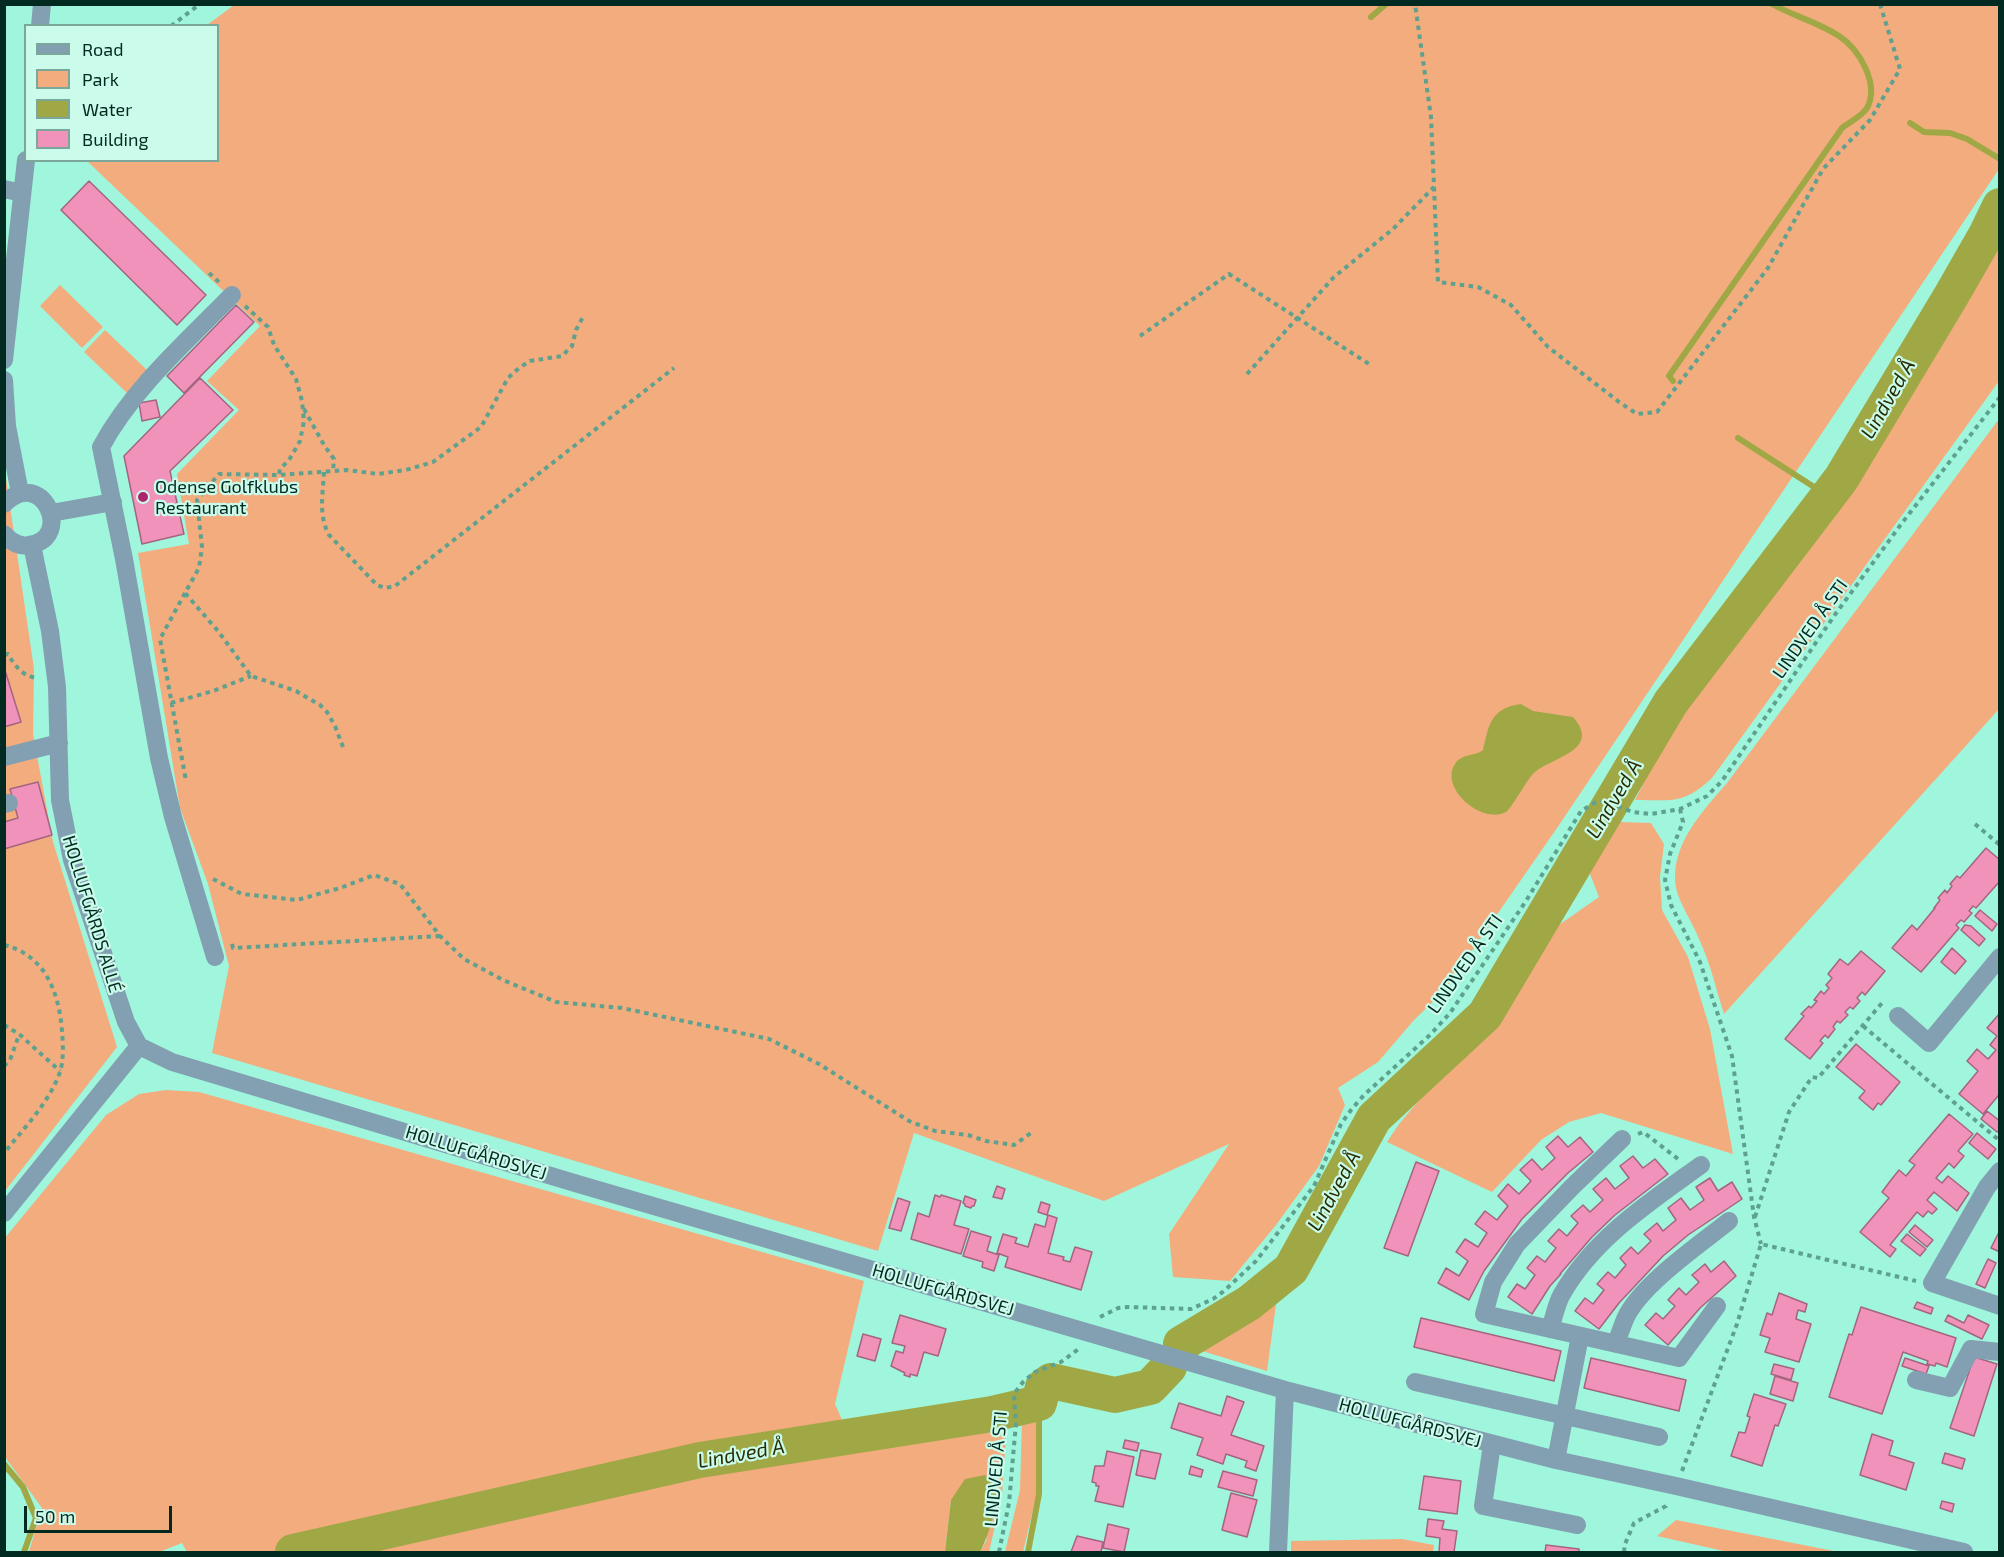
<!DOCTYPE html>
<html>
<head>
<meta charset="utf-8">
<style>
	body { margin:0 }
	#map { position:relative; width:2004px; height:1557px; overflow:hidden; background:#9ff6dc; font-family:"Exo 2",sans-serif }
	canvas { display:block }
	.frame { position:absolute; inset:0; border:6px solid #032a21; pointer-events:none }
	.legend { position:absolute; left:24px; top:24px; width:195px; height:138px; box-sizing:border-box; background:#cafbeb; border:2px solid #7aa79a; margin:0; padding:8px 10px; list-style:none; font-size:18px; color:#032a21 }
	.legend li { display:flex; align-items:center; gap:12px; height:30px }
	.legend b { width:30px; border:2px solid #7aa79a }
	.scale { position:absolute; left:24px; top:1506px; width:148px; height:27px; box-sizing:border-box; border:3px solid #032a21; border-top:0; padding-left:8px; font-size:18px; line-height:21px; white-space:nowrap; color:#032a21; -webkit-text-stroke:4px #cafbeb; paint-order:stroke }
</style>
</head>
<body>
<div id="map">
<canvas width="2004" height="1557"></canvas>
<div class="frame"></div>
<ul class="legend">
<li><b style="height:8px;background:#82a0b1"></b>Road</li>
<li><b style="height:16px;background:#f3ac7e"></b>Park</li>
<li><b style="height:16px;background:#a0a846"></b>Water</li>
<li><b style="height:16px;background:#f092ba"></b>Building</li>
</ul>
<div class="scale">50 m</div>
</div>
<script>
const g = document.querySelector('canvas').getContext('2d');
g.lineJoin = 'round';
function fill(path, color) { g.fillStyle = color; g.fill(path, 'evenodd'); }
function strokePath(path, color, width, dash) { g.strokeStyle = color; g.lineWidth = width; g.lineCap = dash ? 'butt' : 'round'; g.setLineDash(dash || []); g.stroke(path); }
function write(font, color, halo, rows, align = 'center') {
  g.font = font + ' "Exo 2",sans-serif'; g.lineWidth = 4.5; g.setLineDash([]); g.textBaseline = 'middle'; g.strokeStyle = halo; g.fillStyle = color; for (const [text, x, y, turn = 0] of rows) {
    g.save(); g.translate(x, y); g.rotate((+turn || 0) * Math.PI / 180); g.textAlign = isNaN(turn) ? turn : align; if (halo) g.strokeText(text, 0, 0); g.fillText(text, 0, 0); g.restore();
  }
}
fill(new Path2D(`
	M 234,5 L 1999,5 L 1999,169 L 1557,828 L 1444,991 L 1414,1020 L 1378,1062 L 1338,1088 L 1345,1105 L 1319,1166 L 1276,1225 L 1230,1281 L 1173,1277 L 1169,1234 L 1229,1144 L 1104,1201 L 914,1133 L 878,1251 L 212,1053 L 229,966 L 208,884 L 180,808 L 138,553 L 189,544 L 177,474 L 239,410 L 207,381 L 260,326 L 87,161 L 218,160 L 218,26 L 207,25 Z
	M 1999,219 L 1999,381 L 1712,778 C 1683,805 1671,800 1635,800 L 1696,681 L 1862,463 L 1927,354 Z
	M 60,285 L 103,327 L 82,348 L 40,306 Z
	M 105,330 L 148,371 L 127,393 L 84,352 Z
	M 1999,419 L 1999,709 L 1724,1014 C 1716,989 1710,962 1699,939 C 1693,923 1679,903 1676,888 C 1669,846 1702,812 1727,783 Z
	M 4,465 L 34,669 L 33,734 L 53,842 L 117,1047 L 5,1191 Z
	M 1619,822 L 1651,823 L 1664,844 L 1660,877 L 1662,910 L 1688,957 L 1710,1029 L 1733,1154 L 1601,1113 L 1569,1122 L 1541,1140 L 1492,1192 L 1387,1142 L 1399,1124 L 1509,994 L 1556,927 L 1599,897 L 1588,869 Z
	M 166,1090 L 199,1092 L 864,1281 L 835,1404 L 854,1447 L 995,1421 L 1007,1423 L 1002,1495 L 989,1552 L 980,1552 L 987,1539 L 951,1500 L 945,1552 L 187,1552 L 182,1543 L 159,1552 L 29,1552 L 42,1508 L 5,1457 L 4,1239 L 106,1115 L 139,1094 Z
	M 1277,1297 L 1267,1371 L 1186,1346 Z
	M 1022,1420 L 1036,1420 L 1037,1493 L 1023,1552 L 1005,1552 L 1020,1490 Z
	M 1676,1520 L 1839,1552 L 1728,1552 L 1657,1536 Z
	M 1402,1539 L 1434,1545 L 1433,1552 L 1291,1552 L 1291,1541 Z`), '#f3ac7e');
fill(new Path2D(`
	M 1521,704 L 1533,711 L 1573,717 C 1604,752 1546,758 1532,775 C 1526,782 1511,809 1506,812 C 1482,825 1439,788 1455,764 C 1462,753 1474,757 1483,750 C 1489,724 1491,708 1521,704 Z
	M 985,1475 C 988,1478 994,1482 995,1486 C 1001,1501 987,1539 980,1552 L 945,1552 L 951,1500 L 965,1479 Z`), '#a0a846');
strokePath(new Path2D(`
	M 1371,17 L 1386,4
	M 1910,123 L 1924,132 L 1950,133 L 1967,139 L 2000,159
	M 1673,381 L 1669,376 L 1842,128 C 1850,122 1862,116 1867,108 C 1880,84 1859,49 1839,36 C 1818,22 1793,16 1772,4
	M 1738,438 L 1828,496
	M 4,1464 L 23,1487 L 36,1518 L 24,1552
	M 1028,1552 L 1039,1494 L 1039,1403`), '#a0a846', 6);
strokePath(new Path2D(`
	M 1181,1344 L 1249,1303 L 1291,1269 L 1374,1118 L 1485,1015 L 1671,702 L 1841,479 L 1951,296 L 1986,235 L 2000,206
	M 293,1552 L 700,1460 L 992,1414 L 1039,1403 L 1043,1387 L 1051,1381 L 1115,1395 L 1150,1387 L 1169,1367`), '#a0a846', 36);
const building = new Path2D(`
	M 89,181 L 206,295 L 177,325 L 61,210 Z
	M 236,305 L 254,322 L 184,393 L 167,376 Z
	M 200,378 L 233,410 L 170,471 L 184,534 L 142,544 L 124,456 Z
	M 156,400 L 160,417 L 142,421 L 139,403 Z
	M 4,667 L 21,722 L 4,727 Z
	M 38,782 L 52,835 L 4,849 L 4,822 L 18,818 L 10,789 Z
	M 1986,848 L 2000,860 L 2000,881 L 1976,908 L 1973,906 L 1969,911 L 1972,913 L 1964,922 L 1961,920 L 1956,925 L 1959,928 L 1921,972 L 1892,948 L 1912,925 L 1917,930 L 1935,908 L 1934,908 L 1940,900 L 1938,898 L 1945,890 L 1947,893 L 1952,886 L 1950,884 L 1957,876 L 1960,878 Z
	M 1980,910 L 1997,924 L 1992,931 L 1975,916 Z
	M 1965,925 L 1971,926 L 1985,939 L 1979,946 L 1961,930 Z
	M 1952,948 L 1966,961 L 1955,974 L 1941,962 Z
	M 1861,951 L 1885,971 L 1865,995 L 1862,992 L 1857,998 L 1860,1001 L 1853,1009 L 1850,1007 L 1845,1012 L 1848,1015 L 1840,1023 L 1837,1021 L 1833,1027 L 1835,1029 L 1828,1038 L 1825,1035 L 1820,1041 L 1823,1043 L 1810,1059 L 1785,1039 L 1804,1016 L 1801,1014 L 1809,1006 L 1811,1008 L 1817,1001 L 1814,1000 L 1821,991 L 1824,994 L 1829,988 L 1826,985 L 1832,978 L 1828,974 L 1840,959 L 1848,965 Z
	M 2000,1013 L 2000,1097 L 1998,1096 L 1983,1114 L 1959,1094 L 1978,1071 L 1967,1061 L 1977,1049 L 1988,1059 L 1996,1050 L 1990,1045 L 1997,1036 L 1987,1028 Z
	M 1856,1044 L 1900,1082 L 1881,1105 L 1878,1103 L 1873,1110 L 1859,1098 L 1865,1091 L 1836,1067 Z
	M 1987,1111 L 2000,1121 L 2000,1130 L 1997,1132 L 1981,1119 Z
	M 1949,1114 L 1973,1134 L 1958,1151 L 1964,1156 L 1954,1168 L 1949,1163 L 1936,1178 L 1942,1183 L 1948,1176 L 1969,1193 L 1957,1211 L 1934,1192 L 1927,1200 L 1937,1209 L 1932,1214 L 1928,1211 L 1923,1217 L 1917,1212 L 1890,1245 L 1896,1249 L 1890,1257 L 1860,1232 L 1889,1198 L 1882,1192 L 1891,1180 L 1899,1170 L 1906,1176 L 1915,1165 L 1909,1161 Z
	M 1977,1133 L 1996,1149 L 1988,1159 L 1969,1143 Z
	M 1558,1136 L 1568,1147 L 1580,1137 L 1593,1152 L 1568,1173 L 1522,1219 L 1484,1271 L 1469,1300 L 1438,1283 L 1446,1268 L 1459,1276 L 1468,1261 L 1456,1252 L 1465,1239 L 1478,1247 L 1487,1233 L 1475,1224 L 1485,1211 L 1497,1220 L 1508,1206 L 1498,1196 L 1508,1184 L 1519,1194 L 1531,1181 L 1520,1170 L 1532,1159 L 1542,1170 L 1555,1158 L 1546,1147 Z
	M 1633,1156 L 1643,1168 L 1655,1159 L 1668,1174 L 1615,1215 L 1592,1237 L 1560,1274 L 1561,1274 L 1550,1286 L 1532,1314 L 1508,1297 L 1517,1284 L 1525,1289 L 1535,1275 L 1527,1268 L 1537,1256 L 1545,1262 L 1556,1248 L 1548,1241 L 1559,1229 L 1567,1236 L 1578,1223 L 1571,1216 L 1583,1205 L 1590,1212 L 1603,1200 L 1593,1189 L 1606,1178 L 1615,1189 L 1629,1178 L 1620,1166 Z
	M 1416,1162 L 1439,1171 L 1408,1256 L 1384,1248 Z
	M 1710,1178 L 1718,1191 L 1732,1182 L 1742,1199 L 1688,1235 L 1663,1256 L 1619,1303 L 1599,1329 L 1575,1311 L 1585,1298 L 1593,1304 L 1604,1290 L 1597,1284 L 1608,1272 L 1615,1278 L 1626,1265 L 1620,1258 L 1631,1247 L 1638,1254 L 1651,1241 L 1644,1234 L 1657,1223 L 1663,1231 L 1676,1220 L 1668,1208 L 1681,1198 L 1690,1210 L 1704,1200 L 1696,1187 Z
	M 997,1186 L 1005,1189 L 1002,1199 L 993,1197 Z
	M 935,1195 L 940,1197 L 941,1195 L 961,1201 L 954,1225 L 969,1229 L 961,1254 L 911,1239 L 918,1213 L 929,1217 Z
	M 965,1196 L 976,1200 L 974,1206 L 972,1206 L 971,1208 L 965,1206 L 965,1204 L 963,1203 Z
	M 898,1198 L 910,1202 L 901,1231 L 889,1228 Z
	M 1041,1202 L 1050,1205 L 1047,1215 L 1038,1212 Z
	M 1048,1215 L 1057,1218 L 1048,1253 L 1064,1257 L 1063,1260 L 1070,1262 L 1075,1247 L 1092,1252 L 1081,1290 L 1005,1267 L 1008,1257 L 997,1253 L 1003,1234 L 1017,1238 L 1015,1243 L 1028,1247 L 1035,1224 L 1045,1227 Z
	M 1915,1225 L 1933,1240 L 1927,1247 L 1909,1232 Z
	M 2000,1230 L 2000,1252 L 1991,1248 Z
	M 971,1231 L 991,1237 L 987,1251 L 999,1255 L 994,1271 L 982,1267 L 983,1262 L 963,1256 Z
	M 1907,1234 L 1926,1249 L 1920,1256 L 1901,1241 Z
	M 1988,1259 L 1996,1263 L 1985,1288 L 1976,1284 Z
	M 1724,1261 L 1736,1276 L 1700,1308 L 1668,1345 L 1645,1325 L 1656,1313 L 1663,1319 L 1675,1306 L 1668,1300 L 1679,1288 L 1686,1295 L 1699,1282 L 1692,1275 L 1705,1264 L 1711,1272 Z
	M 1779,1293 L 1807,1304 L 1805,1312 L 1798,1310 L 1796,1319 L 1811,1324 L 1799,1362 L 1765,1352 L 1770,1338 L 1760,1335 L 1767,1313 L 1772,1315 Z
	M 1917,1302 L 1933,1308 L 1931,1314 L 1914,1308 Z
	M 1861,1307 L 1956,1338 L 1947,1367 L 1936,1363 L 1935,1366 L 1927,1364 L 1928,1361 L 1903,1352 L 1882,1414 L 1829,1397 L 1849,1334 L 1852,1335 Z
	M 900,1315 L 946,1329 L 938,1356 L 924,1352 L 917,1376 L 910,1374 L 910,1377 L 904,1375 L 905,1373 L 891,1366 L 896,1351 L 903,1353 L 905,1346 L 892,1343 Z
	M 1948,1315 L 1964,1323 L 1968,1315 L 1989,1325 L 1982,1339 L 1945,1321 Z
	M 1421,1318 L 1561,1351 L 1554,1381 L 1414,1347 Z
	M 863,1334 L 881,1339 L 875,1361 L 857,1356 Z
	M 1974,1357 L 1997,1364 L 1974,1436 L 1950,1428 Z
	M 1591,1358 L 1686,1380 L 1679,1411 L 1584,1388 Z
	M 1905,1358 L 1929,1366 L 1926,1374 L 1902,1366 Z
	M 1774,1364 L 1794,1369 L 1791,1380 L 1771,1374 Z
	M 1775,1376 L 1798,1383 L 1793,1401 L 1770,1394 Z
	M 1754,1394 L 1786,1404 L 1778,1426 L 1775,1425 L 1762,1466 L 1731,1456 L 1739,1432 L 1745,1433 L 1750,1417 L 1747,1416 Z
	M 1227,1396 L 1244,1402 L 1231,1435 L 1264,1446 L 1256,1471 L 1245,1467 L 1247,1461 L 1226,1454 L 1223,1464 L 1197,1455 L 1203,1438 L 1171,1428 L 1179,1403 L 1221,1416 Z
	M 1872,1434 L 1893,1441 L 1889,1455 L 1914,1463 L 1906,1490 L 1860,1475 Z
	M 1125,1440 L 1139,1443 L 1137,1451 L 1123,1448 Z
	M 1141,1450 L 1161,1454 L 1155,1479 L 1136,1475 Z
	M 1107,1451 L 1134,1457 L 1123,1507 L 1095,1501 L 1099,1486 L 1096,1486 L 1096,1483 L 1092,1482 L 1095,1466 L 1104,1466 Z
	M 1945,1453 L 1965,1459 L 1962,1469 L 1942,1463 Z
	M 1191,1466 L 1203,1470 L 1201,1477 L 1189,1474 Z
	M 1223,1471 L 1257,1480 L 1253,1496 L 1218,1487 Z
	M 1424,1476 L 1461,1481 L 1457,1514 L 1419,1509 Z
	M 1231,1493 L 1257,1500 L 1247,1537 L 1222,1530 Z
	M 1942,1501 L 1954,1504 L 1952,1512 L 1940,1508 Z
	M 1428,1519 L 1444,1521 L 1442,1529 L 1457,1531 L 1454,1552 L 1439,1552 L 1440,1538 L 1426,1536 Z
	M 1108,1524 L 1129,1529 L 1124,1552 L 1103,1548 Z
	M 1077,1536 L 1103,1542 L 1101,1552 L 1071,1552 Z
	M 1546,1545 L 1579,1549 L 1579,1552 L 1545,1552 Z`);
fill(building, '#f092ba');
strokePath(building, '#a5647f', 1.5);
strokePath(new Path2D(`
	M 171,26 L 200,4
	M 1434,187 L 1438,282 L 1478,287 L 1511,305 L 1548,347 L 1619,402 L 1637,414 L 1657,412 L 1768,268 L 1823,169 L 1870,120 L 1900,69 L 1880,4
	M 209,273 L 220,283
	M 245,306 L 268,327 L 274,345 L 296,379 L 302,401 L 304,421 L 300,441 L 289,460 L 280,469 L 279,475
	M 1140,336 L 1229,274 L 1369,364
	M 1247,374 L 1334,277 L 1393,229 L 1434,187 L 1431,117 L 1415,4
	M 304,409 L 324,445 L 334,459 L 333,471
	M 324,472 C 323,494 318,515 329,535 L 377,585 L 385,588 L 395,586 L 674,368
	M 185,593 L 160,639 L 186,781
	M 4,655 L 8,654 C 15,666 22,676 37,678
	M 171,703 L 213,691 L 251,676
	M 343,747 L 335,726 L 327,712 L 320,705 L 296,691 L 251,676 L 218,631 L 185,593 L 199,568 L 202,547 L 197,500 L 219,474 L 279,475 L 347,470 L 378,474 L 406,470 L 433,462 L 481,427 L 508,378 L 519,368 L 530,361 L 562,356 L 572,346 L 576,330 L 584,315
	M 1680,809 L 1683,822 L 1670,854 L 1665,880 L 1671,905 L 1700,962 L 1732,1056 L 1754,1217 L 1761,1244
	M 1975,824 L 2000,845
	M 213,879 L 242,894 L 297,900 L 340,888 L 374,875 L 400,884 L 440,936 L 464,959 L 503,980 L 556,1002 L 622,1008 L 769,1039 L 819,1064 L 909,1121 L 935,1131 L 968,1135 L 986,1141 L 1014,1145 L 1031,1133
	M 232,944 L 233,948 L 440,936
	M 4,945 C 45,955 59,992 62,1031 C 63,1044 64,1059 60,1072 C 49,1103 24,1128 4,1153
	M 4,1025 L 19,1034 L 60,1071
	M 1863,1026 L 2000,1141
	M 4,1066 L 10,1060 L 19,1035
	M 1638,1134 L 1643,1132 L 1678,1159
	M 1755,1217 L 1789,1112 L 1812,1077 L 1818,1078 L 1882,1003 L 1884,1004
	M 1100,1317 L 1118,1308 L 1128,1307 L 1191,1309 L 1213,1299 L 1224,1291 L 1256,1261 L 1314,1186 L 1341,1124 L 1351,1110 L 1364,1095 L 1430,1035 L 1450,1013 L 1526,901 L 1581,811 L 1596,802 L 1606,802 L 1633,812 L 1651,814 L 1680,809 L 1707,796 L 1722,781 L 1834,616 L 1902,523 L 2000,397
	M 1682,1471 L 1737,1324 L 1761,1244 L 1916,1281
	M 999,1552 L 1009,1503 L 1016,1423 L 1014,1394 L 1023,1382 L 1035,1372 L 1061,1362 L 1080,1348
	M 1624,1552 L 1625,1544 L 1634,1523 L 1666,1506 L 1668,1502`), '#5ea18e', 4, [4.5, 4.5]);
strokePath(new Path2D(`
	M 40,26 L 42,4
	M 4,189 L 22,193
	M 4,360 L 26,160
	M 4,380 L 7,426 L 20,493
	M 4,504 C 42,465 75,539 29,545 C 19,547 11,542 4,534
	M 51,513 L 113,502
	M 32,545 L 50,631 L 57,687 L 60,800 L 72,860 L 126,1022 L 139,1046
	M 4,757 L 59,743
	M 4,804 L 9,803
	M 215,957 L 173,817 L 159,758 L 124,559 L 101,447 C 133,388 186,342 232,295
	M 1898,1016 L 1929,1043 L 2000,957
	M 139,1046 L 172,1062 L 578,1184 L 1285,1390 L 1556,1460 L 1676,1486 L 1964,1552
	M 1622,1139 L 1572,1187 L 1517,1244 L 1493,1282 L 1484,1314 L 1679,1358 L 1717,1306
	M 2000,1171 L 1987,1187 L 1932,1283 L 2000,1306
	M 4,1213 L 139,1046
	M 1550,1329 C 1554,1318 1556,1304 1562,1294 C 1594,1238 1650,1202 1701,1165
	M 1616,1344 C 1619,1335 1622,1326 1626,1317 C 1642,1284 1699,1245 1729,1221
	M 1916,1380 L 1950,1388 L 1971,1349 L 2000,1352
	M 1415,1382 L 1659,1437
	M 1492,1444 L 1483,1506 L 1577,1525
	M 1556,1460 L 1580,1336
	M 1278,1552 L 1285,1390`), '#82a0b1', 18);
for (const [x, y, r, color] of [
	[143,497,6,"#ac266d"]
]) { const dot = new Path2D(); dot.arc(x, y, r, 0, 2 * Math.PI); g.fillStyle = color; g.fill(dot); strokePath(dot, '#cafbeb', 2); }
write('18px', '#032a21', '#cafbeb', [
	["Odense Golfklubs",155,487],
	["Restaurant",155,508]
], 'left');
write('18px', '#032a21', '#cafbeb', [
	["LINDVED Å STI",1810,629,-55],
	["HOLLUFGÅRDS ALLÉ",92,914,73],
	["LINDVED Å STI",1465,964,-55],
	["HOLLUFGÅRDSVEJ",476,1153,17],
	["HOLLUFGÅRDSVEJ",943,1290,16],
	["HOLLUFGÅRDSVEJ",1410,1423,15],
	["LINDVED Å STI",996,1469,-85]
]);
write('italic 20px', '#292c02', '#cafbeb', [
	["Lindved Å",1888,399,-60],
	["Lindved Å",1614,799,-59],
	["Lindved Å",1334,1191,-61],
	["Lindved Å",741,1454,-10]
]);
</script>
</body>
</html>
